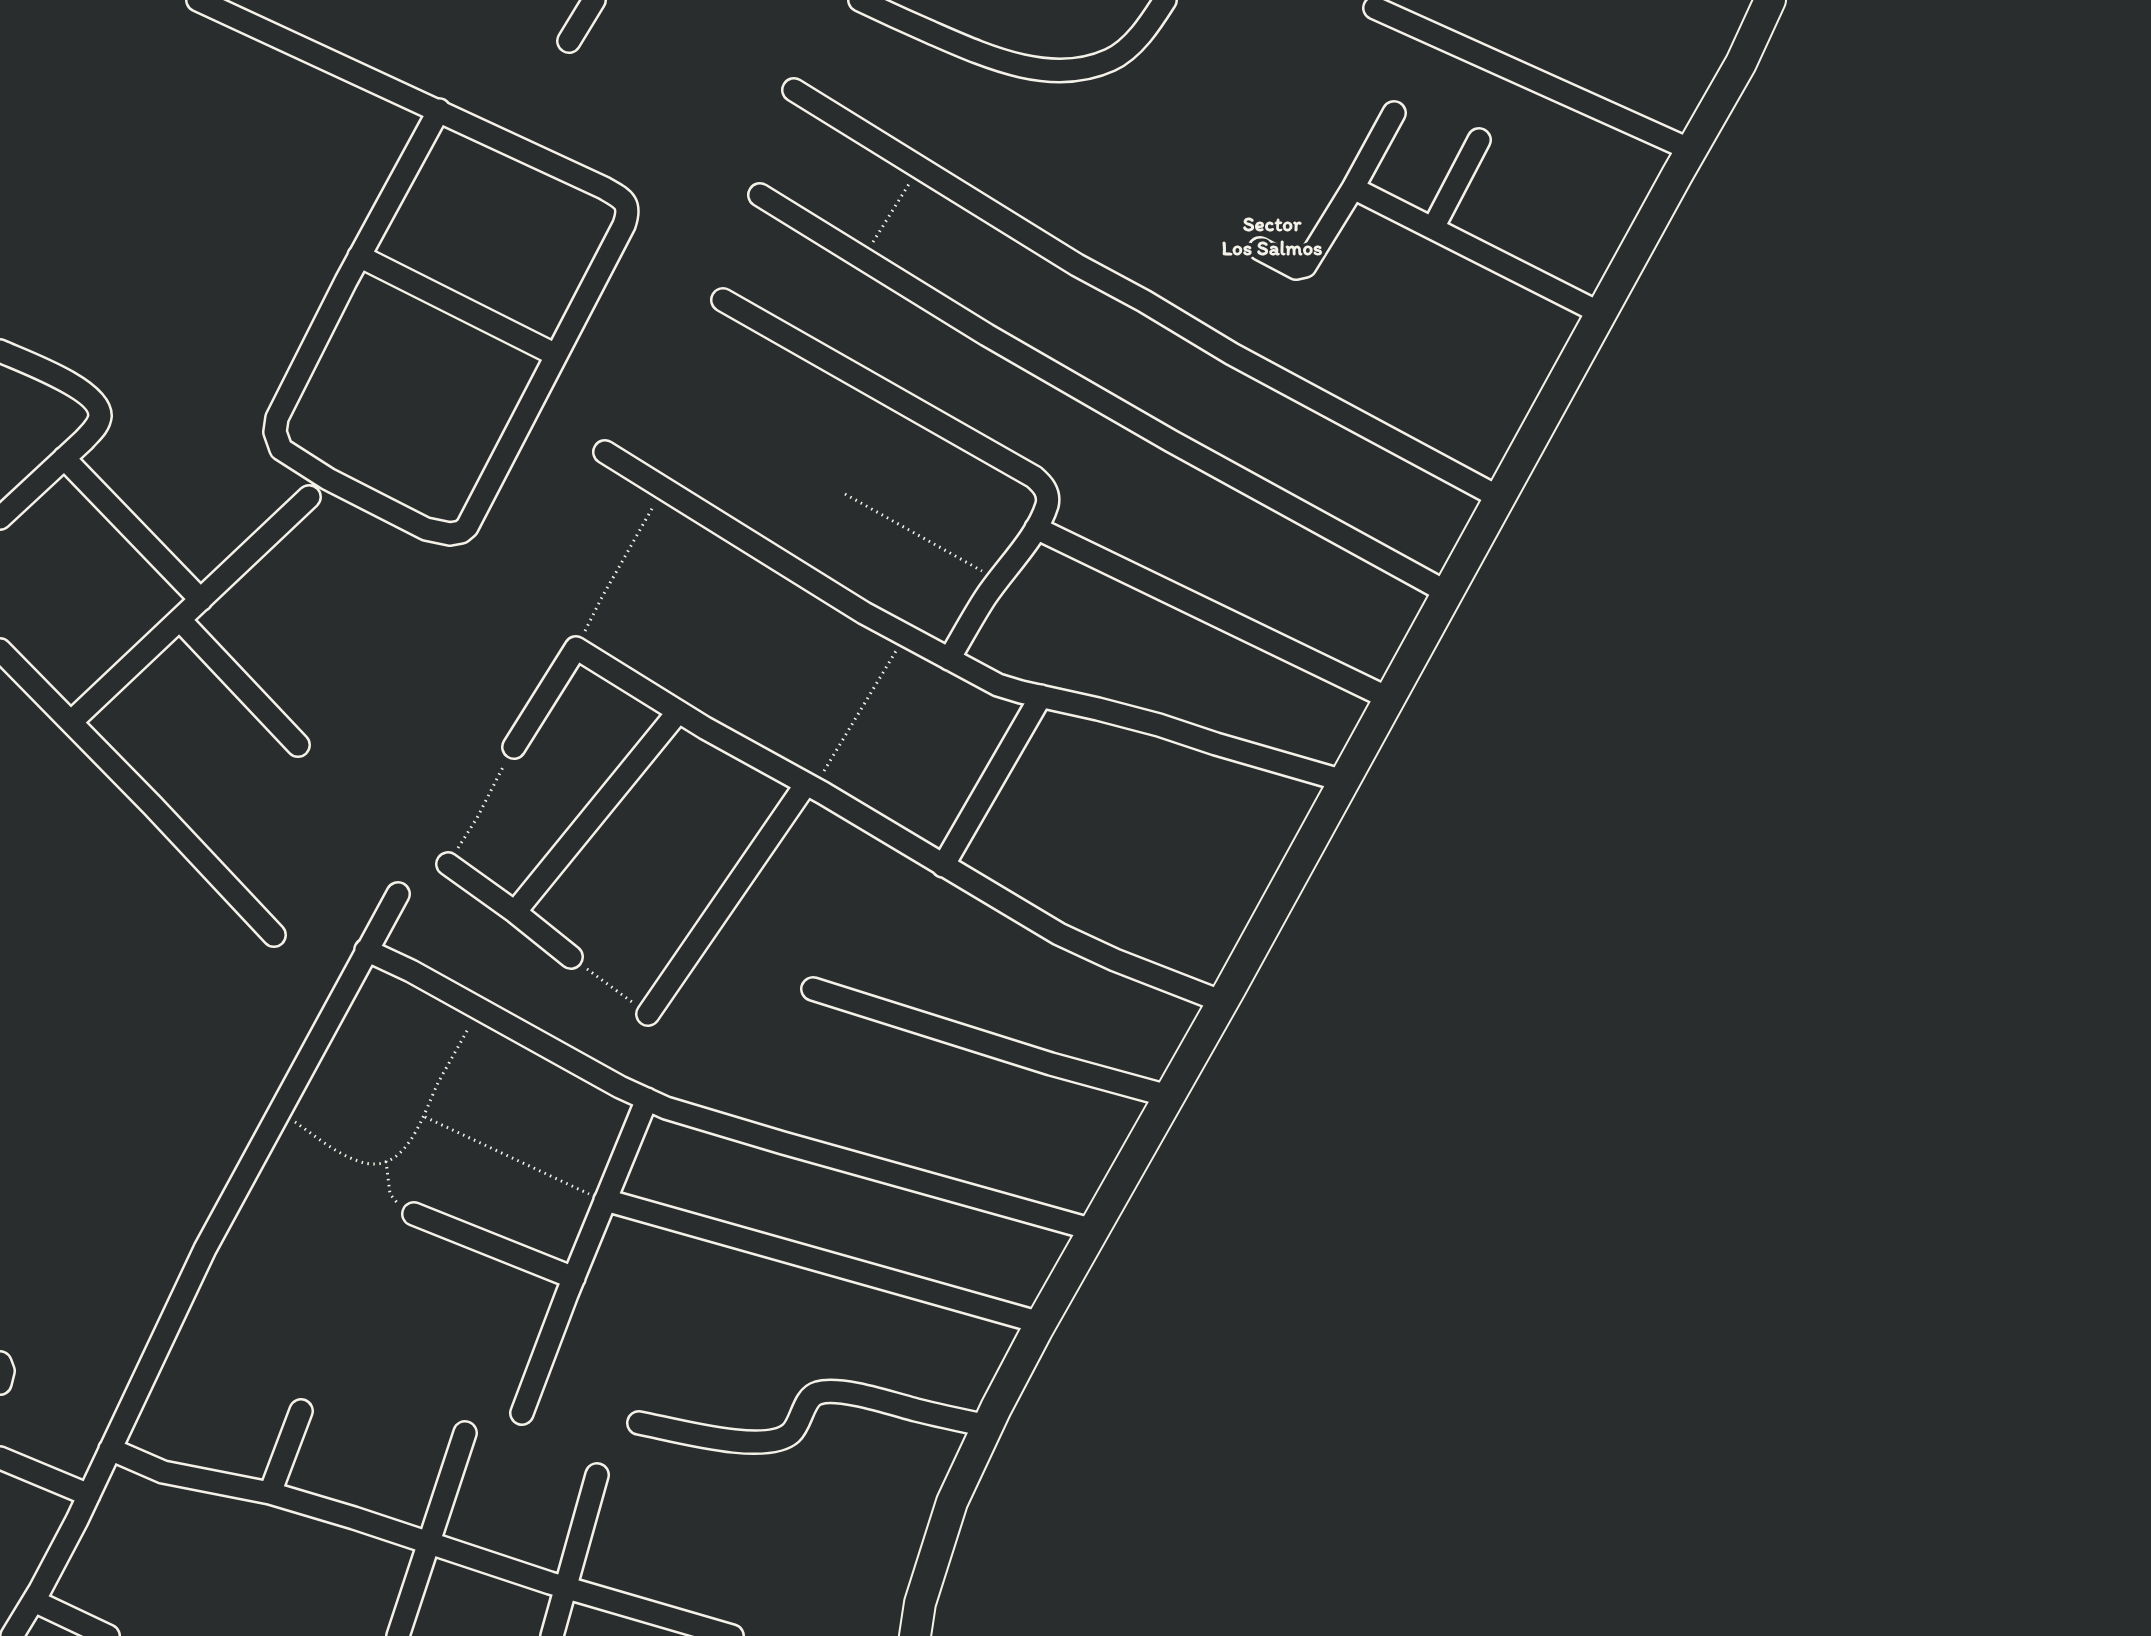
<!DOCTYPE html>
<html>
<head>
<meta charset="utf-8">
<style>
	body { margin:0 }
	canvas { display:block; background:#2a2d2e }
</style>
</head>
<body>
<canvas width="2151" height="1636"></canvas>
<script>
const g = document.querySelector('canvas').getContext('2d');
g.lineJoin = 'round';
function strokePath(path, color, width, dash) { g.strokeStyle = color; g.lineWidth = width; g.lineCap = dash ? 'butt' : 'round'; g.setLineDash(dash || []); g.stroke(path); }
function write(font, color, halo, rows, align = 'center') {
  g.font = font + ' Itim,sans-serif'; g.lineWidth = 6; g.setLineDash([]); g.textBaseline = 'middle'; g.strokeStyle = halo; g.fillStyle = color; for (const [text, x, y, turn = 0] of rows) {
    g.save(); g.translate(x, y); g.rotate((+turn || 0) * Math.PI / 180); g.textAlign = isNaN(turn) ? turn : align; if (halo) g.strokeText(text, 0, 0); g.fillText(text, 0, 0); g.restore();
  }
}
const street = new Path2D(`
	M 198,0 L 604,188 C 623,199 632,202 624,225 L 467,527 L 461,532 L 450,534 L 426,529 L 328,479 L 281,449 L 275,432 L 277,418 L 346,281 L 439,110
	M 860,0 C 883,11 907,22 930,32 C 985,56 1051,87 1110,60 C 1134,49 1151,22 1165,0
	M 1375,8 L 1691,150
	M 569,41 L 594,0
	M 794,90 L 1077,265 L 1144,301 L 1232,354 L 1500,498
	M 1353,188 L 1602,314
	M 760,195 L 987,335 L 1171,441 L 1448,593
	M 1433,228 L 1479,140
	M 1260,249 L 1296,268 L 1305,266 L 1353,188 L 1394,113
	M 359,256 L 556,355
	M 723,300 L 1034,477 C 1042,484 1050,492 1047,505 C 1037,538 1004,569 985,598 C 972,618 961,639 949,659
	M 0,351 C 22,361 101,389 100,416 C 99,426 90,433 84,440 L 0,518
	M 605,452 L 864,613 L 998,685 L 1021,692 L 1098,709 L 1159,725 L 1216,744 L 1344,781
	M 64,458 L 201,600
	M 1036,528 L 1390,699
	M 180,620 L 298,745
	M 0,650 L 152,805 L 274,935
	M 71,722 L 309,497
	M 514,747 L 576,648 L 705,728 L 823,793 L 1059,934 L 1115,960 L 1223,1002
	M 448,864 L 515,912 L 571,957
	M 943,866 L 1041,696
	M 515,912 L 678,712
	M 366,950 L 411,971 L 620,1087 L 666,1108 L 783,1143 L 1094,1230
	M 813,989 L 1051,1064 L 1168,1096
	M 648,1014 L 806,784
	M 605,1200 L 1041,1323
	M 414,1214 L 574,1278
	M 0,1363 L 3,1371 L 0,1383
	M 522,1413 L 567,1294 L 647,1099
	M 639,1423 C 672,1429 766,1456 791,1433 C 802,1423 803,1397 818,1393 C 840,1386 893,1404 916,1410 C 940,1416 964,1421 988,1426
	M 110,1449 L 163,1472 L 270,1493 L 354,1518 L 550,1583 L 732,1636
	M 0,1458 L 89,1495
	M 270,1493 L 301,1411
	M 34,1601 L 108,1636
	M 12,1636 L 40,1590 L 77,1520 L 205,1249 L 398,894
	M 398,1636 L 465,1433
	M 552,1636 L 597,1475`);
const secondary = new Path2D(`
	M 915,1636 L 920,1603 L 952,1502 L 996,1408 L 1037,1330 L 1230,989 L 1677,175 L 1741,63 L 1770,0`);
strokePath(street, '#f4f1e8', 26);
strokePath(secondary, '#f4f1e8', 34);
strokePath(new Path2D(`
	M 873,242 L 909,184
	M 845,494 L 982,571
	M 585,631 L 601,599 L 654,505
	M 824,771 L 896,651
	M 458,848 L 477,818 L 504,765
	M 587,969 L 632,1002
	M 425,1117 L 589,1194
	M 295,1122 C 314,1135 335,1153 358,1161 C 406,1179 423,1114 438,1083 C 448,1064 459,1046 469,1027
	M 386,1161 L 390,1194 L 399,1205`), '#f4f1e8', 3, [1.5, 4.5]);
strokePath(street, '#2a2d2e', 21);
strokePath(secondary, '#2a2d2e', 30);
write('bold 21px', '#f4f1e8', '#2a2d2e', [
	["Sector",1272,226],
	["Los Salmos",1272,250]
]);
</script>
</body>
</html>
